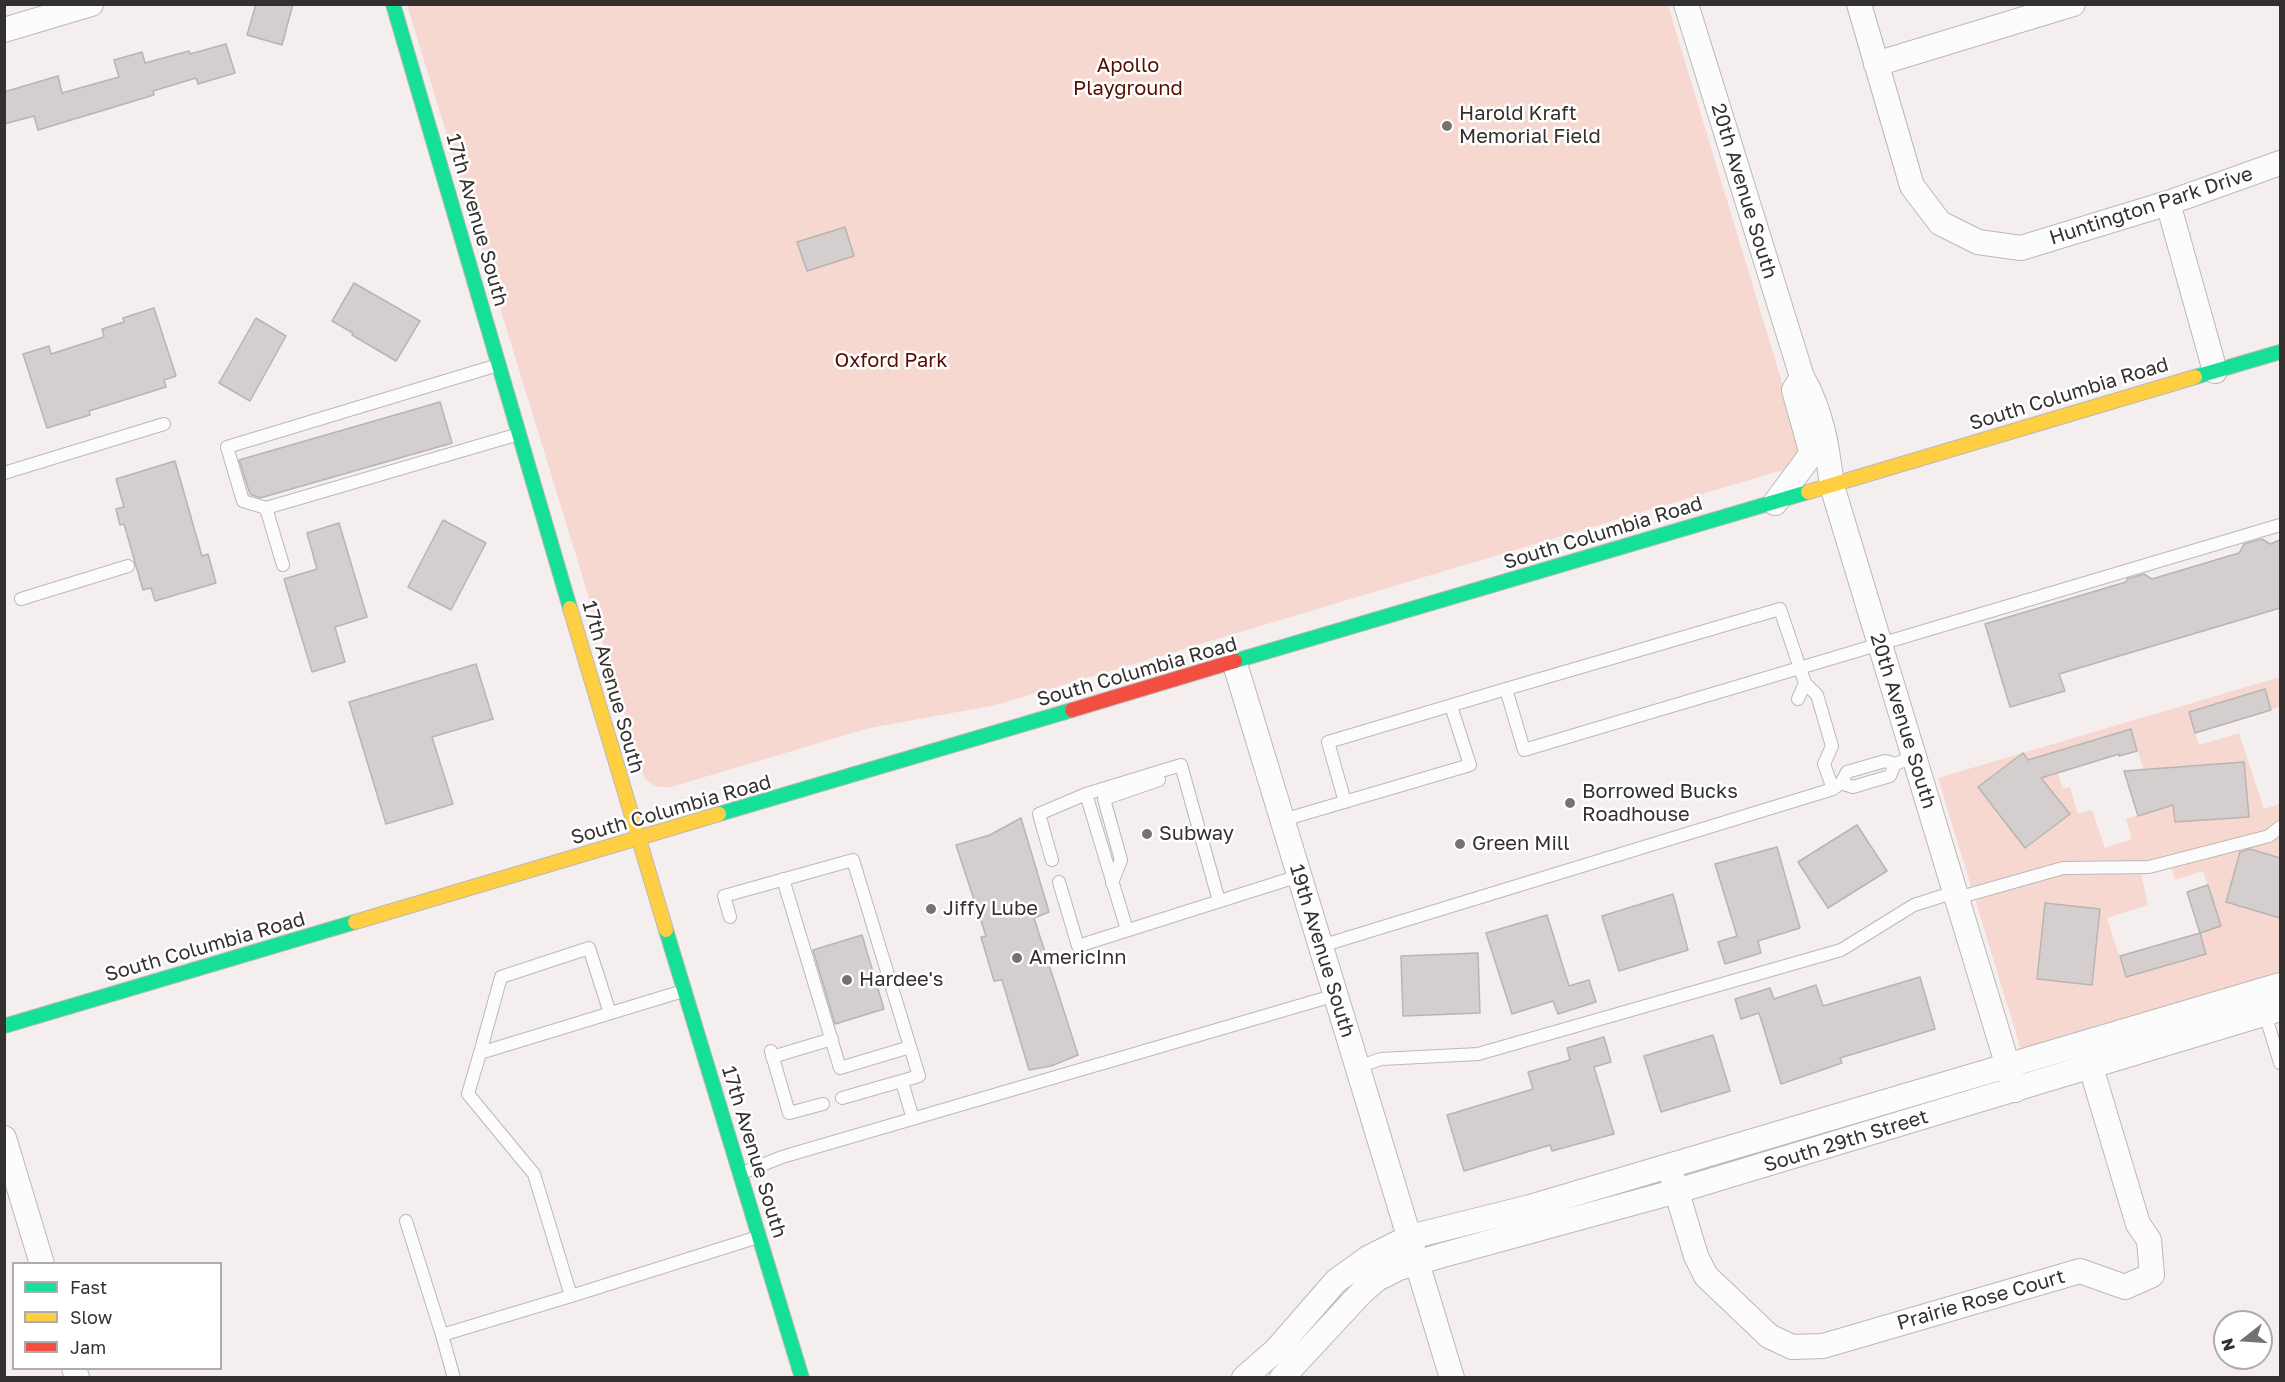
<!DOCTYPE html>
<html>
<head>
<meta charset="utf-8">
<style>
	body { margin:0 }
	#map { position:relative; width:2285px; height:1382px; overflow:hidden; background:#f4eeee; font-family:"Golos Text",sans-serif }
	canvas { display:block }
	.frame { position:absolute; inset:0; border:6px solid #34302f; pointer-events:none }
	.legend { position:absolute; left:12px; top:1262px; width:210px; height:108px; box-sizing:border-box; background:#fff; border:2px solid #aeacac; margin:0; padding:8px 10px; list-style:none; font-size:18px; color:#34302f }
	.legend li { display:flex; align-items:center; gap:12px; height:30px }
	.legend b { width:30px; border:2px solid #aeacac }
	.north { position:absolute; left:2213px; top:1310px; width:60px; height:60px; box-sizing:border-box; background:#fff; border:2px solid #aeacac; border-radius:50%; rotate:253deg; font-size:16px; font-weight:700; line-height:24px; text-align:center; color:#34302f }
	.north::after { content:''; display:block; margin:auto; width:21px; height:27px; background:#777272; clip-path:polygon(50% 0,100% 100%,50% 72%,0 100%) }
</style>
</head>
<body>
<div id="map">
<canvas width="2285" height="1382"></canvas>
<div class="frame"></div>
<ul class="legend">
<li><b style="height:8px;background:#16e098"></b>Fast</li>
<li><b style="height:8px;background:#ffcf43"></b>Slow</li>
<li><b style="height:8px;background:#f24e42"></b>Jam</li>
</ul>
<div class="north">N</div>
</div>
<script>
const g = document.querySelector('canvas').getContext('2d');
g.lineJoin = 'round';
function fill(path, color) { g.fillStyle = color; g.fill(path, 'evenodd'); }
function strokePath(path, color, width, dash) { g.strokeStyle = color; g.lineWidth = width; g.lineCap = dash ? 'butt' : 'round'; g.setLineDash(dash || []); g.stroke(path); }
function write(font, color, halo, rows, align = 'center') {
  g.font = font + ' "Golos Text",sans-serif'; g.lineWidth = 5; g.setLineDash([]); g.textBaseline = 'middle'; g.strokeStyle = halo; g.fillStyle = color; for (const [text, x, y, turn = 0] of rows) {
    g.save(); g.translate(x, y); g.rotate((+turn || 0) * Math.PI / 180); g.textAlign = isNaN(turn) ? turn : align; if (halo) g.strokeText(text, 0, 0); g.fillText(text, 0, 0); g.restore();
  }
}
fill(new Path2D(`
	M 407,5 L 1668,5 L 1800,442 L 1795,460 L 1786,469 L 996,705 L 869,728 L 671,787 C 659,788 652,786 644,777 Z
	M 2280,677 L 2280,706 L 2271,710 L 2265,689 L 2189,712 L 2199,745 L 2239,733 L 2264,809 L 2280,804 L 2280,858 L 2242,847 L 2226,902 L 2280,918 L 2280,975 L 2022,1053 L 1938,778 ZM 2131,729 L 2156,810 L 2126,819 L 2132,839 L 2105,848 L 2092,810 L 2078,814 L 2070,787 L 2063,789 L 2052,753 ZM 2022,753 L 2069,814 L 2026,848 L 1979,787 ZM 2244,762 L 2248,817 L 2175,822 L 2170,767 ZM 2170,862 L 2175,880 L 2203,871 L 2221,926 L 2200,933 L 2205,954 L 2126,977 L 2107,918 L 2148,905 L 2140,868 ZM 2045,903 L 2100,909 L 2092,985 L 2037,979 Z`), '#f7d8d1');
const building = new Path2D(`
	M 256,4 L 293,4 L 282,45 L 247,35 Z
	M 226,44 L 235,73 L 198,84 L 196,78 L 153,91 L 154,95 L 38,130 L 34,116 L 4,124 L 4,92 L 58,76 L 62,93 L 119,77 L 114,60 L 142,52 L 145,63 L 189,51 L 190,54 Z
	M 845,227 L 854,256 L 807,271 L 797,242 Z
	M 354,283 L 420,321 L 396,361 L 352,335 L 353,333 L 332,321 Z
	M 154,308 L 176,376 L 164,380 L 166,387 L 89,411 L 90,415 L 47,428 L 23,354 L 49,346 L 51,354 L 104,337 L 102,329 L 124,322 L 123,318 Z
	M 256,318 L 286,336 L 250,401 L 219,383 Z
	M 440,402 L 452,443 L 260,498 L 250,494 L 239,460 Z
	M 175,461 L 202,556 L 208,554 L 216,583 L 155,601 L 151,588 L 143,590 L 124,524 L 120,525 L 116,509 L 124,507 L 116,479 Z
	M 443,520 L 486,543 L 451,610 L 408,587 Z
	M 339,523 L 367,617 L 335,627 L 345,662 L 312,672 L 284,579 L 317,569 L 307,533 Z
	M 2262,539 L 2270,544 L 2280,540 L 2280,608 L 2059,674 L 2065,691 L 2010,707 L 1985,624 L 2126,582 L 2127,579 L 2144,574 L 2152,579 L 2239,553 L 2244,544 Z
	M 476,664 L 493,719 L 432,737 L 453,804 L 386,824 L 349,702 Z
	M 2265,689 L 2271,710 L 2195,733 L 2189,712 Z
	M 2131,729 L 2137,751 L 2119,756 L 2119,754 L 2041,778 L 2070,814 L 2025,848 L 1978,787 L 2023,753 L 2028,760 Z
	M 2244,762 L 2249,817 L 2175,822 L 2173,805 L 2138,816 L 2124,771 Z
	M 1021,818 L 1049,912 L 1034,918 L 1078,1055 L 1051,1066 L 1029,1070 L 1002,980 L 994,981 L 981,937 L 986,936 L 956,845 L 990,835 Z
	M 1857,825 L 1887,871 L 1828,908 L 1798,862 Z
	M 1777,847 L 1800,928 L 1758,941 L 1761,953 L 1725,964 L 1718,942 L 1737,936 L 1715,864 Z
	M 2250,849 L 2280,858 L 2280,918 L 2226,902 L 2240,852 Z
	M 2208,885 L 2221,926 L 2200,933 L 2187,892 Z
	M 1673,894 L 1688,950 L 1619,971 L 1602,916 Z
	M 2045,903 L 2100,909 L 2092,985 L 2037,979 Z
	M 1547,915 L 1569,986 L 1589,980 L 1596,1002 L 1558,1014 L 1553,1001 L 1512,1014 L 1486,933 Z
	M 2200,933 L 2206,954 L 2126,977 L 2120,956 Z
	M 862,935 L 884,1009 L 835,1024 L 813,950 Z
	M 1478,953 L 1480,1013 L 1403,1016 L 1401,956 Z
	M 1920,977 L 1935,1029 L 1840,1058 L 1842,1063 L 1781,1084 L 1759,1013 L 1741,1019 L 1735,999 L 1770,988 L 1774,999 L 1816,985 L 1823,1006 Z
	M 1713,1035 L 1730,1091 L 1661,1112 L 1644,1056 Z
	M 1604,1037 L 1611,1062 L 1594,1067 L 1614,1134 L 1552,1151 L 1550,1145 L 1464,1171 L 1447,1115 L 1533,1089 L 1528,1072 L 1570,1060 L 1567,1048 Z`);
fill(building, '#d4cfce');
strokePath(building, '#b9b4b4', 1.5);
const lane = new Path2D(`
	M 498,365 L 227,447 L 243,501 L 266,508 L 519,434
	M 4,473 L 164,424
	M 266,508 L 283,565
	M 21,599 L 128,566
	M 1798,699 L 1805,683
	M 1841,783 L 1853,787 L 1890,776 L 1895,764
	M 1833,789 L 1824,764 L 1832,746 L 1817,695 L 1805,683 L 1780,609 L 1506,689 L 1524,750 L 2280,525
	M 1345,802 L 1328,742 L 1506,689
	M 1283,820 L 1470,765 L 1451,706
	M 1052,860 L 1039,814 L 1086,794
	M 783,879 L 840,1068 L 910,1047
	M 1059,882 L 1078,946 L 1299,876
	M 1112,883 L 1121,860 L 1104,799 L 1159,780
	M 1957,898 L 2063,868 L 2149,867 L 2269,836 L 2280,827
	M 730,917 L 724,896 L 853,860 L 919,1076 L 842,1098
	M 1127,930 L 1086,794 L 1181,765 L 1219,901
	M 1321,946 L 1833,789 L 1841,783 L 1847,772 L 1885,761 L 1895,764 L 1914,757
	M 610,1013 L 589,948 L 501,977 L 480,1053 L 683,991
	M 2265,1014 L 2280,1063
	M 771,1051 L 789,1113 L 823,1104
	M 772,1057 L 832,1039
	M 1358,1067 L 1381,1059 L 1478,1054 L 1841,950 L 1914,905 L 1955,892
	M 902,1082 L 913,1119
	M 742,1173 L 782,1157 L 1336,995
	M 406,1221 L 442,1335 L 571,1296 L 534,1174 L 468,1094 L 480,1053
	M 571,1296 L 758,1237
	M 442,1335 L 454,1378`);
const street = new Path2D(`
	M 1686,4 L 1802,377 C 1822,412 1827,446 1832,486 L 2015,1090
	M 1859,4 L 1912,186 L 1940,223 L 1978,242 L 2021,248 L 2168,203 L 2280,163
	M 4,30 L 91,4
	M 1876,64 L 2073,4
	M 2168,203 L 2215,371
	M 1775,503 L 1807,460 L 1811,451 L 1794,390 L 1802,377
	M 1235,664 L 1452,1378
	M 4,1138 L 42,1264
	M 1672,1176 L 1696,1256 L 1706,1276 L 1769,1336 L 1792,1347 L 1823,1346 L 2080,1271 L 2125,1287 L 2152,1275 L 2149,1240 L 2138,1224 L 2087,1054
	M 74,1368 L 77,1378
	M 1244,1378 L 1276,1350 L 1336,1281 L 1368,1258 L 1410,1237 L 1530,1207 L 2280,985
	M 1282,1378 L 1361,1293 L 1377,1279 L 1399,1268 L 1443,1255 L 1677,1191 L 2280,1009`);
const fast = new Path2D(`
	M 393,4 L 570,608
	M 2195,377 L 2280,352
	M 1235,661 L 1808,492
	M 719,814 L 1072,710
	M 666,930 L 802,1378
	M 4,1026 L 355,922`);
const slow = new Path2D(`
	M 1808,492 L 2195,377
	M 570,608 L 666,930
	M 355,922 L 719,814`);
const jam = new Path2D(`
	M 1072,710 L 1235,661`);
strokePath(lane, '#bcb8b7', 14);
strokePath(street, '#bcb8b7', 26);
strokePath(fast, '#bcb8b7', 16);
strokePath(slow, '#bcb8b7', 16);
strokePath(jam, '#bcb8b7', 16);
strokePath(lane, '#fdfcfc', 12);
strokePath(street, '#fdfcfc', 24);
strokePath(fast, '#16e098', 14);
strokePath(slow, '#ffcf43', 14);
strokePath(jam, '#f24e42', 14);
for (const [x, y, r, color] of [
	[1447,126,6,"#777272"],
	[1570,803,6,"#777272"],
	[1147,834,6,"#777272"],
	[1460,844,6,"#777272"],
	[931,909,6,"#777272"],
	[1017,958,6,"#777272"],
	[847,980,6,"#777272"]
]) { const dot = new Path2D(); dot.arc(x, y, r, 0, 2 * Math.PI); g.fillStyle = color; g.fill(dot); strokePath(dot, '#fff', 2); }
write('20px', '#580e01', '#fff', [
	["Apollo",1128,66],
	["Playground",1128,89],
	["Oxford Park",891,361]
]);
write('20px', '#34302f', '#fff', [
	["Harold Kraft",1459,114],
	["Memorial Field",1459,137],
	["Borrowed Bucks",1582,792],
	["Roadhouse",1582,815],
	["Subway",1159,834],
	["Green Mill",1472,844],
	["Jiffy Lube",943,909],
	["AmericInn",1029,958],
	["Hardee's",859,980]
], 'left');
write('20px', '#34302f', '#fff', [
	["20th Avenue South",1744,191,73],
	["Huntington Park Drive",2151,206,-18],
	["17th Avenue South",477,220,74],
	["South Columbia Road",2069,394,-17],
	["South Columbia Road",1603,533,-17],
	["South Columbia Road",1137,672,-16],
	["17th Avenue South",613,687,74],
	["20th Avenue South",1903,721,73],
	["South Columbia Road",671,810,-16],
	["South Columbia Road",205,947,-16],
	["19th Avenue South",1322,951,73],
	["South 29th Street",1846,1141,-17],
	["17th Avenue South",754,1152,73],
	["Prairie Rose Court",1981,1300,-16]
]);
</script>
</body>
</html>
